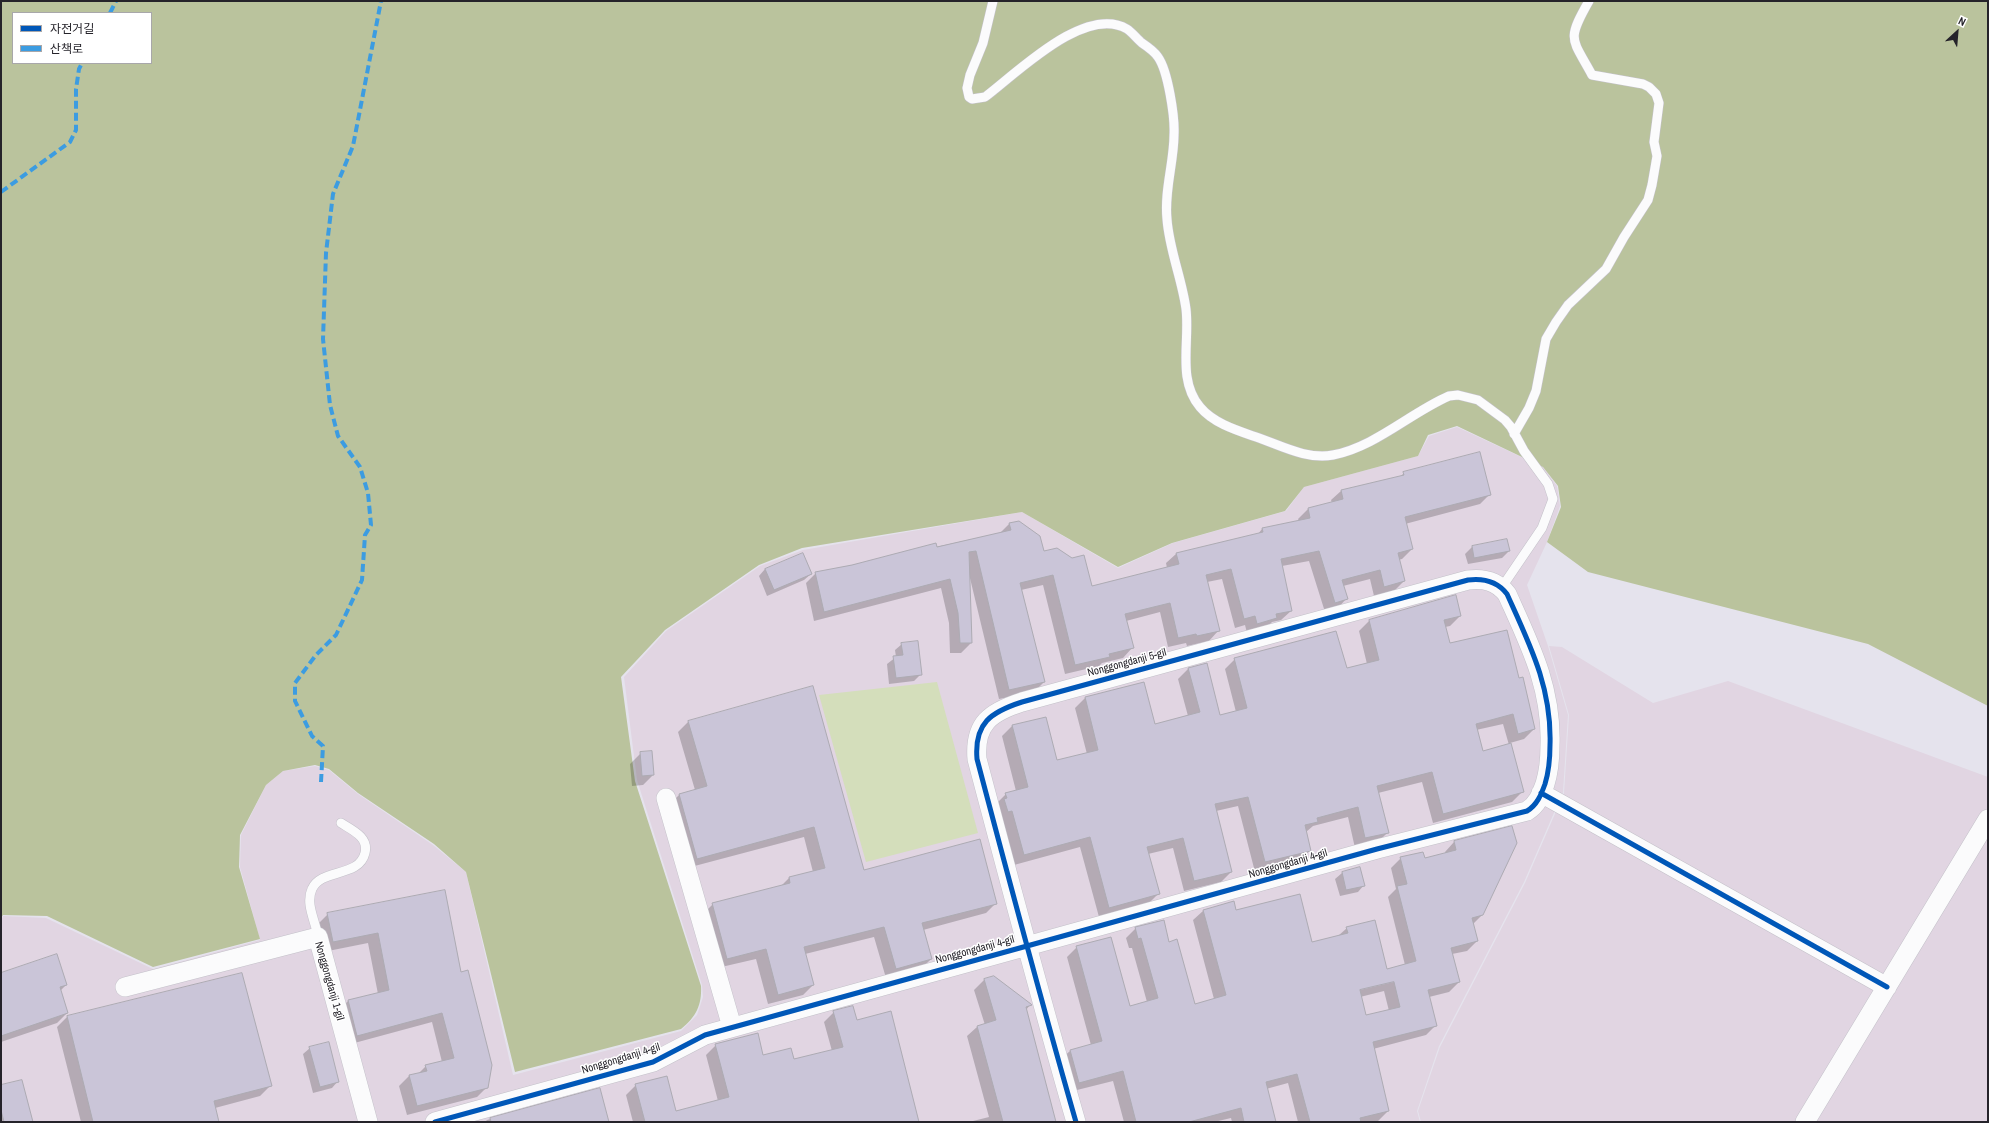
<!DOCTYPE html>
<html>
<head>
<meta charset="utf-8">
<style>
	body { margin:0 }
	#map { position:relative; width:1989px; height:1123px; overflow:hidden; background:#e5e3ed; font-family:"Archivo Narrow","Noto Sans KR",sans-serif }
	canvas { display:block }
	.frame { position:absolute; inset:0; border:2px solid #25232a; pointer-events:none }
	.legend { position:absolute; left:12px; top:12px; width:140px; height:52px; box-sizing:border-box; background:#fff; border:1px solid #a8a7aa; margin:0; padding:5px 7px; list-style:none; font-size:12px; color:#25232a }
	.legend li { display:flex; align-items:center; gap:8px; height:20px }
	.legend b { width:20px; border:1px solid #a8a7aa }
	.north { position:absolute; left:1937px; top:12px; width:40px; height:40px; -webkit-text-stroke:3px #fff; paint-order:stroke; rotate:26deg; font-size:11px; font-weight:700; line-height:16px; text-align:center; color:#25232a }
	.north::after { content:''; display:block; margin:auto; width:14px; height:18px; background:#25232a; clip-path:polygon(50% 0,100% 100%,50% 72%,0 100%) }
</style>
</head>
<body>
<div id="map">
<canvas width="1989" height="1123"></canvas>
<div class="frame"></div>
<ul class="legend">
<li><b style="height:5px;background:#0057b8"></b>자전거길</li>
<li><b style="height:5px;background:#3c9ce1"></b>산책로</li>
</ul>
<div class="north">N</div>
</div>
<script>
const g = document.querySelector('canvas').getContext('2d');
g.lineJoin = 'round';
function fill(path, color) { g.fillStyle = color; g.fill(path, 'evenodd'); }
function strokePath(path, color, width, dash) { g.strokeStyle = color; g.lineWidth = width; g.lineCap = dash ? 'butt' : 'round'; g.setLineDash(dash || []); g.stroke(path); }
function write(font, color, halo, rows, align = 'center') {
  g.font = font + ' "Archivo Narrow",sans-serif'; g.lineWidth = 3; g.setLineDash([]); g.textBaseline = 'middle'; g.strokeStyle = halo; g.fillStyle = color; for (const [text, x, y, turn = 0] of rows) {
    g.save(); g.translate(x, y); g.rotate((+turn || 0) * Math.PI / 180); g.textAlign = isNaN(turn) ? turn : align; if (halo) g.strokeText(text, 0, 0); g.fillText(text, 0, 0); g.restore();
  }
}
fill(new Path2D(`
	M 1457,427 L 1543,467 L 1557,486 L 1560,506 L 1547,542 L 1527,585 L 1548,646 L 1568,715 L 1563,792 L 1524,882 L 1439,1046 L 1417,1111 L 1420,1122 L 1,1122 L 1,921 L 3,916 L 46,918 L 153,969 L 260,940 L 240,867 L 241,835 L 266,785 L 283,771 L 315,766 L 329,770 L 358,794 L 433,845 L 466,872 L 513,1075 L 681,1031 L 697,1015 L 703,997 L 702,985 L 637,780 L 624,677 L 666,631 L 760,566 L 803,550 L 1022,512 L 1118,568 L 1173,543 L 1286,511 L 1304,487 L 1418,456 L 1429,436 Z
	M 1549,646 L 1562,647 L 1653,703 L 1728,681 L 1988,777 L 1988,1122 L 1421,1122 L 1418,1111 L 1440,1047 L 1525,883 L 1564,793 L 1569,715 Z`), '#e1d5e2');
fill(new Path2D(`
	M 937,682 L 978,833 L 866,862 L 819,695 Z`), '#d4debb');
fill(new Path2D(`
	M 1,1 L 1988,1 L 1988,706 L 1868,644 L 1588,572 L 1547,542 L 1561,507 L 1558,486 L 1543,467 L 1457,426 L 1428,435 L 1418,456 L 1304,487 L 1285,511 L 1172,543 L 1118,567 L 1022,512 L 802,548 L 759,565 L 665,630 L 621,677 L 635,781 L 701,986 C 702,1005 696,1017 681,1029 L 515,1072 L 466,872 L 434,844 L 358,793 L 329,769 L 315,765 L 283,771 L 266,785 L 240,835 L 239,867 L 260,939 L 153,967 L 47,916 L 3,915 L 1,918 ZM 13,13 L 151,13 L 151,63 L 13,63 Z`), '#bac39d');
fill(new Path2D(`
	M 1404,473 L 1490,494 L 1480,504 L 1405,524 L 1412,549 L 1402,559 L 1398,560 L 1404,581 L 1394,591 L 1374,596 L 1370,579 L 1343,586 L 1346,599 L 1337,609 L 1325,612 L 1309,561 L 1282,566 L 1291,611 L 1281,620 L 1272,622 L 1266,628 L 1247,633 L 1245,625 L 1235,628 L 1222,579 L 1207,582 L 1218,631 L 1209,641 L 1187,646 L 1186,643 L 1168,647 L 1160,612 L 1126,621 L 1132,648 L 1123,658 L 1102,663 L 1099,666 L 1065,674 L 1043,585 L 1021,590 L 1044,682 L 1034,692 L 999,699 L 969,574 L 971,643 L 961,653 L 950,653 L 949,623 L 941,588 L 814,621 L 806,583 L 816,573 L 1000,533 L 1009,524 L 1043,553 L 1091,587 L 1167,568 L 1166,563 L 1176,554 L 1258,534 L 1262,529 L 1299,521 L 1298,519 L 1308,509 L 1332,503 L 1331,500 L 1341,491 L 1400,477 Z
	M 1506,540 L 1509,551 L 1502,558 L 1468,564 L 1465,554 L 1472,547 Z
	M 765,569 L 811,574 L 804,580 L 767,596 L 759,576 Z
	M 1455,596 L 1460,616 L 1450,626 L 1445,627 L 1449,644 L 1518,680 L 1534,729 L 1524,739 L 1510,743 L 1522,792 L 1512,802 L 1433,823 L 1422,782 L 1378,793 L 1388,832 L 1378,842 L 1355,848 L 1348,817 L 1313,826 L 1306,832 L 1310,850 L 1300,860 L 1255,872 L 1238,806 L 1216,811 L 1231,872 L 1221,882 L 1184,891 L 1173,848 L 1148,854 L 1158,894 L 1148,904 L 1099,917 L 1080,847 L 1014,865 L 996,804 L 1006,794 L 1016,791 L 1002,736 L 1012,726 L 1056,762 L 1087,754 L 1075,708 L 1085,698 L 1154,725 L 1188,716 L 1178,679 L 1188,669 L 1219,716 L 1236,712 L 1225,669 L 1235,659 L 1346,669 L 1367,664 L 1359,631 L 1369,621 ZM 1503,724 L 1509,745 L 1482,752 L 1476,730 Z
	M 902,644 L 921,674 L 914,681 L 889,684 L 887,664 L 896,657 L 895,650 Z
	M 812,687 L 864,871 L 996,903 L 986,913 L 923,930 L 931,959 L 921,969 L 886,978 L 874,937 L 805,954 L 813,985 L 803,995 L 768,1004 L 756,959 L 717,968 L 703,914 L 713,904 L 780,887 L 789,878 L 813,872 L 804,837 L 687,868 L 669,805 L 679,795 L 695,790 L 678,732 L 688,722 Z
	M 641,753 L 653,775 L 643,785 L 632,786 L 630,764 Z
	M 1454,842 L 1482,915 L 1473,924 L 1477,941 L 1467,951 L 1452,954 L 1459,982 L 1449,992 L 1429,997 L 1436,1025 L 1426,1035 L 1373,1049 L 1388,1111 L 1378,1121 L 1298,1122 L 1288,1083 L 1266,1089 L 1275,1122 L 1232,1122 L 1231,1118 L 1214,1122 L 1124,1122 L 1113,1081 L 1069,1092 L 1060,1060 L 1070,1051 L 1091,1045 L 1067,957 L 1077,947 L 1130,1007 L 1147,1002 L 1132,948 L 1129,948 L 1126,938 L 1136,928 L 1168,943 L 1194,1005 L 1214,999 L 1193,920 L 1203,911 L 1233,902 L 1236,911 L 1311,943 L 1338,936 L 1347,928 L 1386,970 L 1405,965 L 1388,897 L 1396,889 L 1391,868 L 1401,858 L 1424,859 L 1445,854 L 1445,852 ZM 1384,991 L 1389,1011 L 1365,1017 L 1360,997 Z
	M 1360,868 L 1364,885 L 1358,892 L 1340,896 L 1335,879 L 1342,873 Z
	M 444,891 L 461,973 L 487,1087 L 477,1097 L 407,1115 L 399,1086 L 409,1076 L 418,1074 L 426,1066 L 442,1062 L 432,1022 L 347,1045 L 338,1011 L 348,1001 L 378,994 L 368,943 L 323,952 L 318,924 L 328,914 Z
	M 1,974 L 66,985 L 60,991 L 67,1013 L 57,1023 L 1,1042 Z
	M 984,980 L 1030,1005 L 1026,1010 L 1055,1122 L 969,1122 L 989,1117 L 967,1036 L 977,1027 L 985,1025 L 974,990 Z
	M 834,1012 L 856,1021 L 917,1122 L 633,1122 L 626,1095 L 636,1085 L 675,1112 L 718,1101 L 706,1055 L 716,1045 L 763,1056 L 793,1060 L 832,1051 L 824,1022 Z
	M 67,1017 L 270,1086 L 260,1096 L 215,1108 L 218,1122 L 81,1122 L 57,1027 Z
	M 310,1048 L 338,1081 L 332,1088 L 313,1093 L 303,1054 Z
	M 1,1086 L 32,1122 L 1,1122 Z
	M 599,1089 L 608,1122 L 485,1122 L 487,1120 Z`), '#0003');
const building = new Path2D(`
	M 1480,452 L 1491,495 L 1405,517 L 1413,549 L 1398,553 L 1405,581 L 1384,587 L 1380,570 L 1342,580 L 1348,599 L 1335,603 L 1319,551 L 1281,559 L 1292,611 L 1276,614 L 1277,618 L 1257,624 L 1255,616 L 1244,619 L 1231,569 L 1206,575 L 1220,631 L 1197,636 L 1196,634 L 1178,638 L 1170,603 L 1125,614 L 1134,648 L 1109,654 L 1110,657 L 1075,665 L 1053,575 L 1020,583 L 1045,682 L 1009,690 L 976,551 L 969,552 L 972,643 L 960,643 L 958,613 L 950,579 L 824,612 L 815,572 L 852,565 L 936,543 L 937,547 L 1011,530 L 1009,523 L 1019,521 L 1040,536 L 1044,551 L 1057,548 L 1072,558 L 1084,555 L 1092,586 L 1179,564 L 1176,553 L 1263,532 L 1262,528 L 1310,518 L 1308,508 L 1343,499 L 1341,490 L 1404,475 L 1403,472 Z
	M 1507,539 L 1510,551 L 1474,558 L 1472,546 Z
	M 803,553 L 812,574 L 774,590 L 765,569 Z
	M 1456,595 L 1461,616 L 1444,620 L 1450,643 L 1507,630 L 1519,678 L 1523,677 L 1535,729 L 1518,734 L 1513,714 L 1476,724 L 1483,751 L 1511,743 L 1524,792 L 1443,814 L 1432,772 L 1377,786 L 1389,833 L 1365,838 L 1358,807 L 1317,818 L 1318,822 L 1305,825 L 1311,851 L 1265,862 L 1248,797 L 1215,804 L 1232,872 L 1194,881 L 1183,838 L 1147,847 L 1160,894 L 1109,908 L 1090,837 L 1024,855 L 1012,811 L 1008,812 L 1004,799 L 1007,798 L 1005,793 L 1028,787 L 1012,725 L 1046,717 L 1057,760 L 1098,750 L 1085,697 L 1144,682 L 1155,724 L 1200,712 L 1188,668 L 1207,663 L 1220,715 L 1247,708 L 1234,658 L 1336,631 L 1347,668 L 1379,660 L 1369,620 Z
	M 918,641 L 922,675 L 896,678 L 893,656 L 903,655 L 901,643 Z
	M 813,686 L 864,870 L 980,839 L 997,904 L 922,923 L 932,959 L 896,969 L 884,927 L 804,947 L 814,985 L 778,995 L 766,949 L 727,959 L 712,903 L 790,883 L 789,877 L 825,868 L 814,827 L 697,859 L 679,794 L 707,786 L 688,721 Z
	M 652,751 L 654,775 L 642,776 L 640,752 Z
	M 1512,826 L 1517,843 L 1483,915 L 1472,918 L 1478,941 L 1451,948 L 1460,982 L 1428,990 L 1437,1026 L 1373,1042 L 1389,1111 L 1360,1118 L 1361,1122 L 1310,1122 L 1297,1074 L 1266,1082 L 1276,1122 L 1244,1122 L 1241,1108 L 1189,1122 L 1136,1122 L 1123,1071 L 1079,1083 L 1070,1050 L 1102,1041 L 1076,946 L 1111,937 L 1130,1006 L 1158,998 L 1141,938 L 1138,939 L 1135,927 L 1164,920 L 1169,942 L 1177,939 L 1195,1004 L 1226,995 L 1203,910 L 1234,901 L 1236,910 L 1300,894 L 1312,942 L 1348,933 L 1346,927 L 1375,920 L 1387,969 L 1416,961 L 1397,886 L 1407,884 L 1400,857 L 1423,852 L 1425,858 L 1456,850 L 1454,841 ZM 1394,982 L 1400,1007 L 1366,1015 L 1360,990 Z
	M 1360,867 L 1365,886 L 1346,890 L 1342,872 Z
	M 445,890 L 461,972 L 468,970 L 492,1065 L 488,1088 L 417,1106 L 409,1075 L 427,1071 L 425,1065 L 454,1058 L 442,1013 L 357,1036 L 348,1000 L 389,990 L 378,933 L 333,942 L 327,913 Z
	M 57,954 L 67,985 L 60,987 L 68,1013 L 1,1036 L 1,973 Z
	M 242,973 L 272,1086 L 214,1101 L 219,1122 L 93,1122 L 67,1016 Z
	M 994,976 L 1031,1004 L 1032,1005 L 1026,1007 L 1056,1122 L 1003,1122 L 977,1026 L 996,1020 L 984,979 Z
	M 853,1006 L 857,1020 L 891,1011 L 919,1122 L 645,1122 L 635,1084 L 667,1076 L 676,1111 L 729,1097 L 715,1044 L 758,1033 L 763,1055 L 791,1048 L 794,1059 L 843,1047 L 833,1011 Z
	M 329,1042 L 339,1082 L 320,1087 L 309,1047 Z
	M 22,1080 L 33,1122 L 4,1122 L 1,1110 L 1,1085 Z
	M 600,1088 L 609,1122 L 491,1122 L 490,1118 Z`);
fill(building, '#cac5d8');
strokePath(building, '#adabb3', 1);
const lane = new Path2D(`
	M 993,1 L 983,43 L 970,75 L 967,88 L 969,97 L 972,99 L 985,97 C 1016,74 1085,4 1127,29 C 1132,32 1137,39 1142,43 C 1148,47 1154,51 1158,57 C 1168,71 1175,117 1174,135 C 1174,162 1164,191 1167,219 C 1169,249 1182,279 1186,309 C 1190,342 1177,380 1200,407 C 1214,424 1239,431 1259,438 C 1282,446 1308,460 1333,455 C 1375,447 1410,413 1449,396 L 1458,395 L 1478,400 L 1505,420 L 1511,427 L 1524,451 L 1548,484 L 1553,499 L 1542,528 L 1502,587
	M 1514,434 L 1529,408 L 1536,391 L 1546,339 L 1556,322 L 1568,305 L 1606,269 L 1624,237 L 1648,200 L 1652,185 L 1657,156 L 1654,142 L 1659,103 L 1656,94 L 1649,87 L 1643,84 L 1592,75 C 1572,38 1566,41 1589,1
	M 318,937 C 316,922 305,904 312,889 C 321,868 359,878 365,853 C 369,837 352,830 341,823`);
const street = new Path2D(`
	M 1541,793 L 1887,987
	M 666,798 L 732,1027
	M 125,987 L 318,937 L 368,1122
	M 435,1122 L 653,1062 L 705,1035 L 1027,946 L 1377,849 L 1527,811 C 1537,805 1541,795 1545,784 C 1549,771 1550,758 1550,745 C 1552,688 1530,645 1507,594 C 1497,581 1484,578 1468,580 L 1022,702 C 991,712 974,723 977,759 C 1009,880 1041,1001 1076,1122
	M 1805,1122 L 1988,819`);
strokePath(lane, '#c3c1c9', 10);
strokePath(street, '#c3c1c9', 20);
strokePath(lane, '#fbfbfc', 9);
strokePath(street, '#fbfbfc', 19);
strokePath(new Path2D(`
	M 110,13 L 116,1
	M 1,192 L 70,142 L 76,130 L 76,89 L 79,69 L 82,63
	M 321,782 L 323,746 L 312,736 L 295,701 L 295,683 L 316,655 L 336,635 L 362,580 L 365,535 L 371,525 L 368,493 L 360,467 L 338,436 L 330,405 L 323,339 L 326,253 L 333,194 L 353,146 L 381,1`), '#3c9ce1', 4, [8, 4]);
strokePath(new Path2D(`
	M 1541,793 L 1887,987
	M 435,1122 L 653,1062 L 705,1035 L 1027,946 L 1377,849 L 1527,811 C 1537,805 1541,795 1545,784 C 1549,771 1550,758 1550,745 C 1552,688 1530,645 1507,594 C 1497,581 1484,578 1468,580 L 1022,702 C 991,712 974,723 977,759 C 1009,880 1041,1001 1076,1122`), '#0057b8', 5);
write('11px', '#25232a', '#fff', [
	["Nonggongdanji 5-gil",1127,663,-15],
	["Nonggongdanji 4-gil",1288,864,-16],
	["Nonggongdanji 4-gil",975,950,-15],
	["Nonggongdanji 1-gil",329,981,74],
	["Nonggongdanji 4-gil",621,1059,-17]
]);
</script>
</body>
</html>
